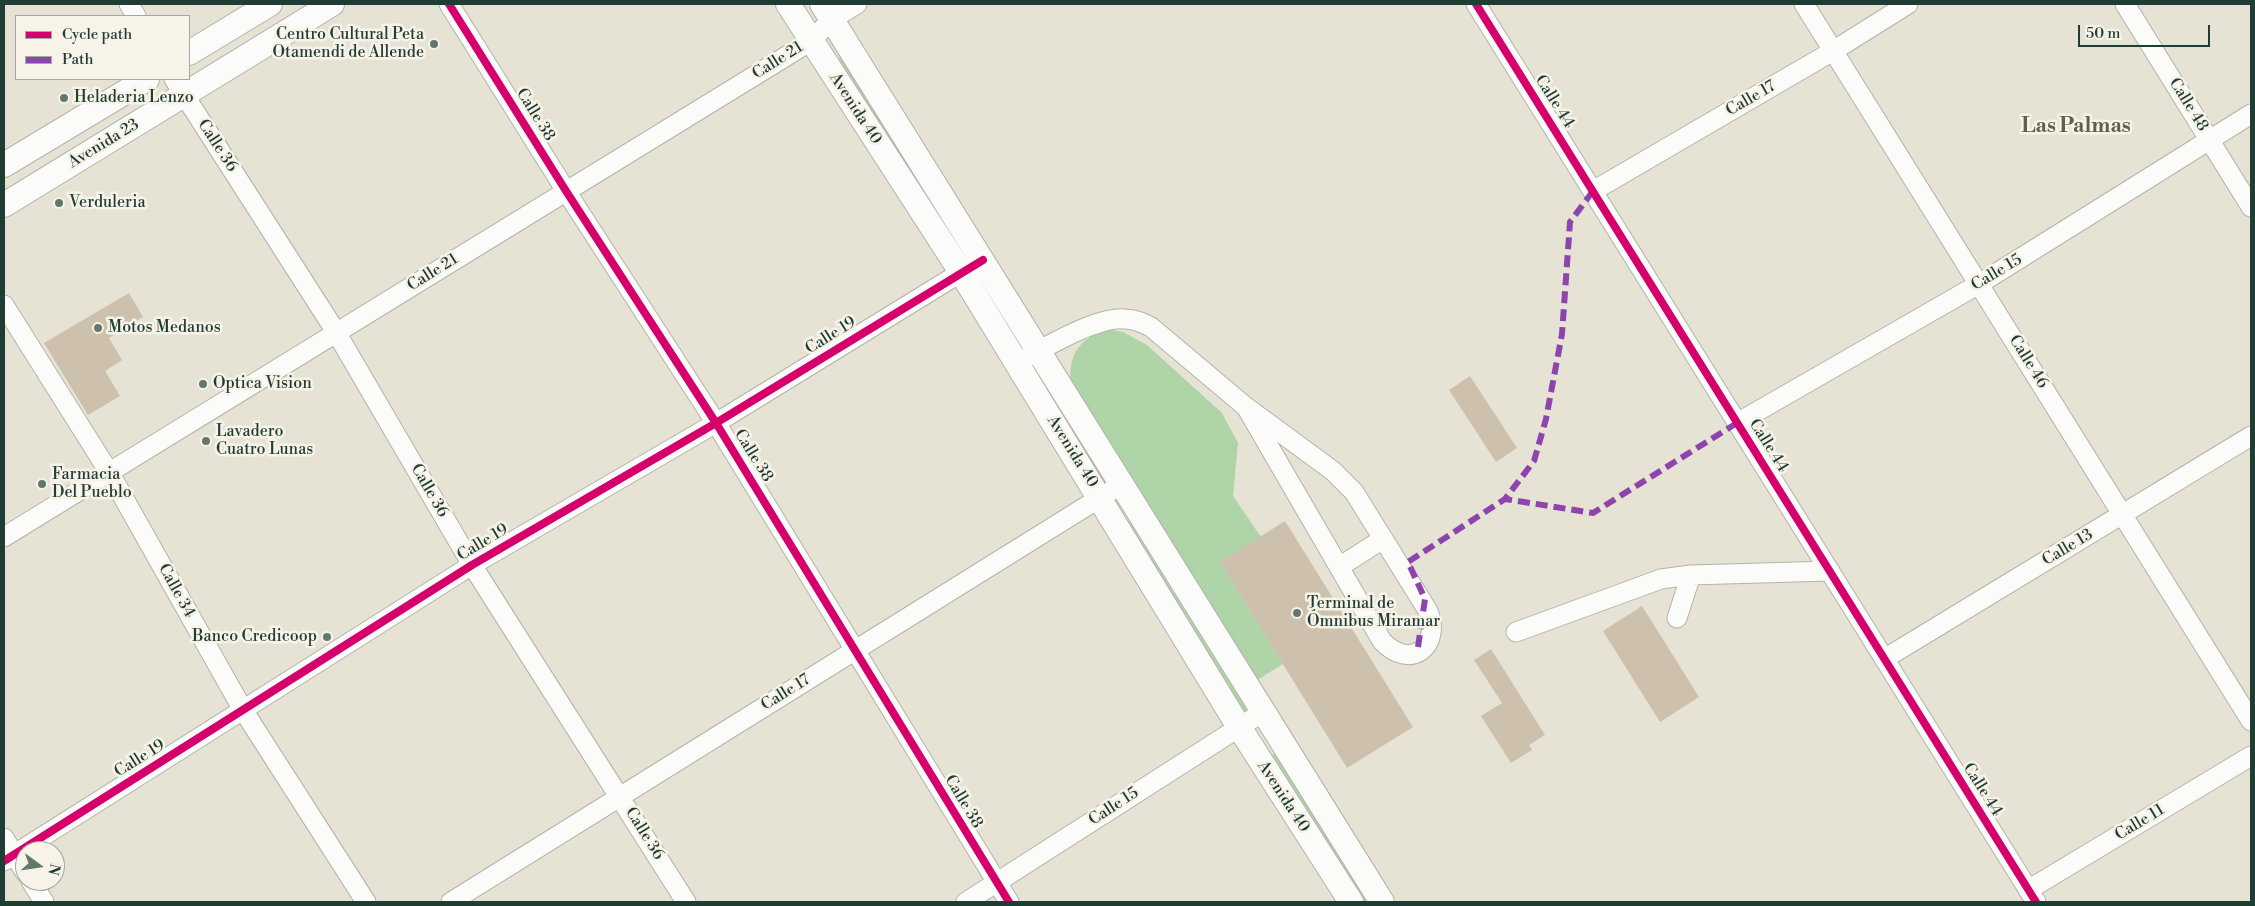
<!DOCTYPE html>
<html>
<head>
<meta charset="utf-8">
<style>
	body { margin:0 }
	#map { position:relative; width:2255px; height:906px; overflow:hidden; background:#e6e3d5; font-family:"Libre Bodoni",serif }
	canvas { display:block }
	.frame { position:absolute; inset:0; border:5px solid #1f3d34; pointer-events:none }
	.legend { position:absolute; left:15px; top:15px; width:175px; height:65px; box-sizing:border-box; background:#f7f3e8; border:1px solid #a1aaa0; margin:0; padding:6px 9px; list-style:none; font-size:15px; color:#1f3d34 }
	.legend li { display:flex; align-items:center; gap:10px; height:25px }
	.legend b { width:25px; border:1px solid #a1aaa0 }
	.north { position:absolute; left:15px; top:841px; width:50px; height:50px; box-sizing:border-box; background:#f7f3e8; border:1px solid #a1aaa0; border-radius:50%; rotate:104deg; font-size:14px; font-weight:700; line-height:20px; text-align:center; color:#1f3d34 }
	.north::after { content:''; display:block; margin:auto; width:18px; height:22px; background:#65776c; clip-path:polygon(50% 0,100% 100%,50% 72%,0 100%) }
	.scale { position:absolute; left:2078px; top:25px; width:132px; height:22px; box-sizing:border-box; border:2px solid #1f3d34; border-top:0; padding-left:6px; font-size:15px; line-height:18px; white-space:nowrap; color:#1f3d34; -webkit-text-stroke:4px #f7f3e8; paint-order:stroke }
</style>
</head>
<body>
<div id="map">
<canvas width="2255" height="906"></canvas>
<div class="frame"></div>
<ul class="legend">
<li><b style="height:6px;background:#d6006c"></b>Cycle path</li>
<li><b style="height:6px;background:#8e44ad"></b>Path</li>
</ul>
<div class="north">N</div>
<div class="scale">50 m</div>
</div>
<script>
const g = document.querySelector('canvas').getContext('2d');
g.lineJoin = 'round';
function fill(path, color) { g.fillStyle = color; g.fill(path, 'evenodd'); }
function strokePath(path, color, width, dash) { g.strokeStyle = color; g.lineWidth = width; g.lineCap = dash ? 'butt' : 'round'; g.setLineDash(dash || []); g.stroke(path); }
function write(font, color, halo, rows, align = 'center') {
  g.font = font + ' "Libre Bodoni",serif'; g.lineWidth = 5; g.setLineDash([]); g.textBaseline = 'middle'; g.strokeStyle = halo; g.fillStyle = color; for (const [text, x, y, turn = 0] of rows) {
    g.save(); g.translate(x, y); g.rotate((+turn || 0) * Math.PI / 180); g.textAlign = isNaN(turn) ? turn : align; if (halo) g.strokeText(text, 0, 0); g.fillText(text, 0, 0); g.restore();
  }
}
fill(new Path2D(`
	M 841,56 L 959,244 L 957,247 L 838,59 Z
	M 1111,330 L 1123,332 L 1147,345 L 1222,413 L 1238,443 L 1233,496 L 1261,537 L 1220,562 L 1283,664 L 1254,682 L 1072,386 C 1065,356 1082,334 1111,330 Z
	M 1129,521 L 1247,710 L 1245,713 L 1127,523 Z
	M 1272,754 L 1276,754 L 1367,902 L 1362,902 Z`), '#aed4a8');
fill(new Path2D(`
	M 129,293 L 143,317 L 109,338 L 122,360 L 105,371 L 120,396 L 88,415 L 44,343 Z
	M 1470,376 L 1517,448 L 1496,462 L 1449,390 Z
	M 1285,521 L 1413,727 L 1347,768 L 1220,562 Z
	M 1642,606 L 1699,697 L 1660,722 L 1603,631 Z
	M 1491,649 L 1545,735 L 1529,745 L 1532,750 L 1511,763 L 1481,716 L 1502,703 L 1474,660 Z`), '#cdc0ad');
const minor = new Path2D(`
	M 129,4 L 136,16
	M 449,4 L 566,191 L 716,423 L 1009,902
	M 1476,4 L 2036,902
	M 1804,4 L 2251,721
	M 2125,4 L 2251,207
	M 174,79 L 336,332 L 472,565 L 686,902
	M 1593,191 L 1833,51 L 1908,4
	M 4,305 L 109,472 L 243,710 L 366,902
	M 1017,363 C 1042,349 1097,316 1125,319 C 1135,319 1143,323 1151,327 L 1246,407 L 1333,471 L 1354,492 L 1428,611 C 1442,647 1410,671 1382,641 L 1246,407
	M 1737,423 L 1979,284 L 2251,114
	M 4,537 L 811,41 L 832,19 L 857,4
	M 1339,567 L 1383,539
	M 1677,618 L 1691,575
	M 1516,632 L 1661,579 L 1691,575 L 1830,571
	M 1884,659 L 2251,436
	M 4,838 L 25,872
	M 4,861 L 472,565 L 716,423 L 973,265
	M 31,881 L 44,902
	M 2028,890 L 2251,756
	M 451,902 L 1122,484
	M 966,902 L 1263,712`);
const major = new Path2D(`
	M 788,4 L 961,272 L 1239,727 L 1351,902
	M 822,4 L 1382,902
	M 189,53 L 270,4
	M 4,165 L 147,79
	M 4,205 L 332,4`);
strokePath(minor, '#b2b3aa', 21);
strokePath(major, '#b2b3aa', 26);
strokePath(minor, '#fbfbf9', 19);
strokePath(major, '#fbfbf9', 24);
strokePath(new Path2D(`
	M 1593,191 L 1570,222 L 1562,334 L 1546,419 L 1534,461 L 1505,499 L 1593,513 L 1737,423
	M 1418,647 L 1425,599 L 1408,562 L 1505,499`), '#8e44ad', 6, [12, 6]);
strokePath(new Path2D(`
	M 449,4 L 566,191 L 716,423 L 1009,902
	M 1476,4 L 2036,902
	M 4,861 L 472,565 L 716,423 L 983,260`), '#d6006c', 8);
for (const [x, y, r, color] of [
	[434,44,5,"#65776c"],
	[64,98,5,"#65776c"],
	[59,203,5,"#65776c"],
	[98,328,5,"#65776c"],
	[203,384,5,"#65776c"],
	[206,441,5,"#65776c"],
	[42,484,5,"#65776c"],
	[1297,613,5,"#65776c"],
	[327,637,5,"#65776c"]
]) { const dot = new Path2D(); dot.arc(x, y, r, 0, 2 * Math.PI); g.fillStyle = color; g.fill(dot); strokePath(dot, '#f7f3e8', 2); }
write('16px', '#1f3d34', '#f7f3e8', [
	["Centro Cultural Peta",424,35,"right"],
	["Otamendi de Allende",424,53,"right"],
	["Heladeria Lenzo",74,98],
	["Verduleria",69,203],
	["Motos Medanos",108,328],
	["Optica Vision",213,384],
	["Lavadero",216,432],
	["Cuatro Lunas",216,450],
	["Farmacia",52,475],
	["Del Pueblo",52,493],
	["Terminal de",1307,604],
	["Ómnibus Miramar",1307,622],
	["Banco Credicoop",317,637,"right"]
], 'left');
write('16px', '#1f3d34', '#f7f3e8', [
	["Calle 21",778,61,-32],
	["Calle 17",1751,99,-30],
	["Calle 44",1554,102,58],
	["Calle 48",2188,105,58],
	["Avenida 40",855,109,57],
	["Calle 38",535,115,58],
	["Avenida 23",104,144,-31],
	["Calle 36",217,146,57],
	["Calle 21",433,273,-32],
	["Calle 15",1997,273,-31],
	["Calle 19",831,336,-32],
	["Calle 46",2028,362,58],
	["Calle 44",1768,446,58],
	["Avenida 40",1072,452,58],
	["Calle 38",753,456,58],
	["Calle 36",429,491,60],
	["Calle 19",483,543,-31],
	["Calle 13",2068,548,-31],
	["Calle 34",176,591,61],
	["Calle 17",786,693,-32],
	["Calle 19",140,759,-32],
	["Calle 44",1982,790,58],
	["Avenida 40",1283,797,57],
	["Calle 38",963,802,59],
	["Calle 15",1114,807,-33],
	["Calle 11",2140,823,-31],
	["Calle 36",644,834,58]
]);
write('bold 21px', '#636045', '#f7f3e8', [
	["Las Palmas",2076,127]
]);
</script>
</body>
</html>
